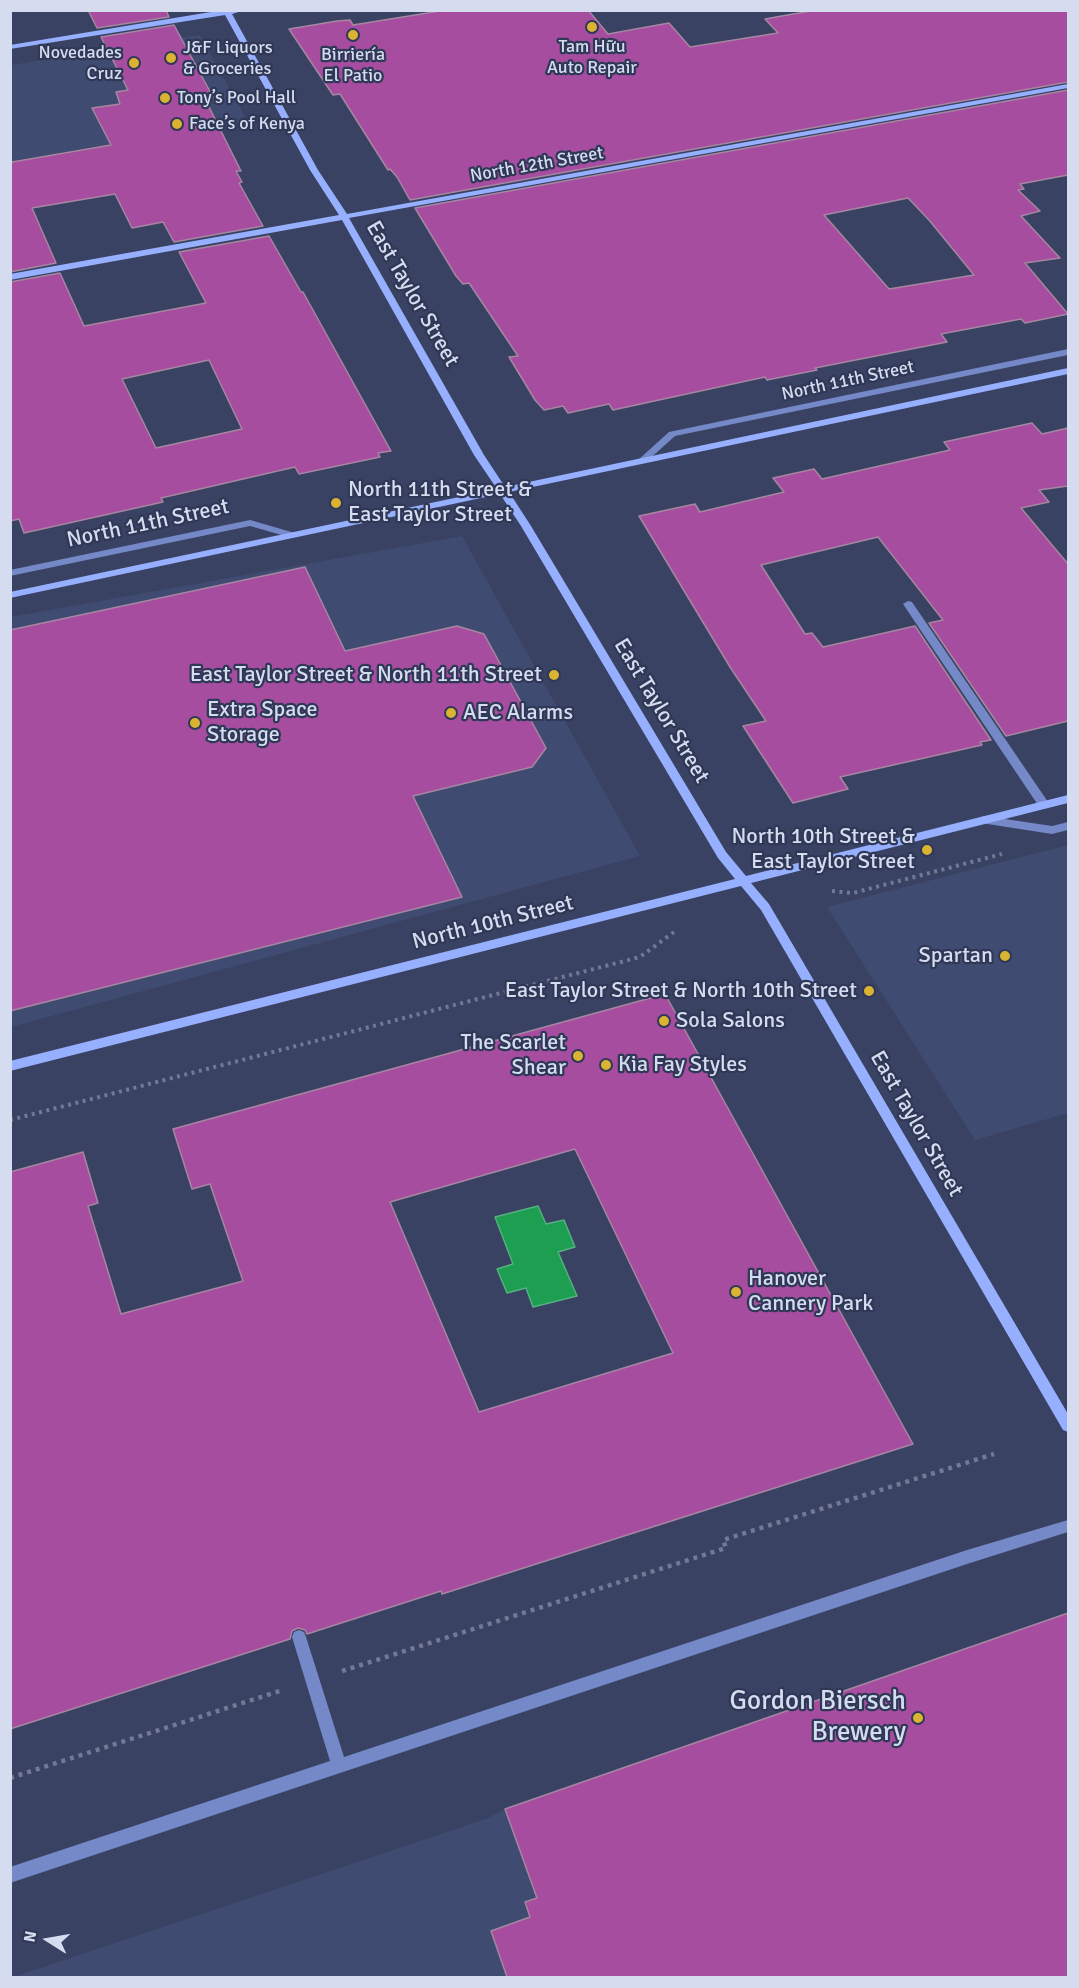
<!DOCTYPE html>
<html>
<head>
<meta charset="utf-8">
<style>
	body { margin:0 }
	#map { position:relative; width:1079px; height:1988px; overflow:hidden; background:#394262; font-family:Signika,sans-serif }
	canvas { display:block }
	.frame { position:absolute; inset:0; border:12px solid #d5dcef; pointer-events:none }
	.north { position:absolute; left:18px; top:1910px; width:60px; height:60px; -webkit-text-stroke:4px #2f3856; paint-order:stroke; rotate:281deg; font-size:16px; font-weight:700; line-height:24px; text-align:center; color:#d5dcef }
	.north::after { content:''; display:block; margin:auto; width:21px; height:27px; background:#d5dcef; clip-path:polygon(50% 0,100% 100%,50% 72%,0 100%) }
</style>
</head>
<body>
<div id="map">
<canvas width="1079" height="1988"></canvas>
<div class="frame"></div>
<div class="north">N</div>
</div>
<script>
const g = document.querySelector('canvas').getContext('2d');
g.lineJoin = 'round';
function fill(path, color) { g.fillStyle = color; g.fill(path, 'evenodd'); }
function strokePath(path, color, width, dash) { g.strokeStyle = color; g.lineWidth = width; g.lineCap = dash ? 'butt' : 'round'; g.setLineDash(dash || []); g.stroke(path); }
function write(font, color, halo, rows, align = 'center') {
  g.font = font + ' Signika,sans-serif'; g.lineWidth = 4.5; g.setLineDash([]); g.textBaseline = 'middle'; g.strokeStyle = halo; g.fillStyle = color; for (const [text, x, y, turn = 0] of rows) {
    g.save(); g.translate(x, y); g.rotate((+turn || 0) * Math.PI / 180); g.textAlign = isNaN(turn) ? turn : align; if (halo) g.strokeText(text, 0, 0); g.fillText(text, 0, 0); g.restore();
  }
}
fill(new Path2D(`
	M 200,35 L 248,122 L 11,161 L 11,65 Z
	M 462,536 L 640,856 L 11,1027 L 11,617 Z
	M 1068,845 L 1068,1113 L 975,1140 L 827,907 Z
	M 1062,1615 L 1068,1627 L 1068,1977 L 11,1978 L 488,1818 L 505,1809 Z`), '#404b71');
const water = new Path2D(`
	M 538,1206 L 546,1224 L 564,1220 L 575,1247 L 558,1252 L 577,1296 L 533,1307 L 526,1288 L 507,1293 L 497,1269 L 513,1264 L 495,1217 Z`);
fill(water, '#1d9e50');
strokePath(water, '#54b180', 1.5);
const building = new Path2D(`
	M 88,10 L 166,10 L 169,17 L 97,28 Z
	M 446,10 L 588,10 L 608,34 L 669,23 L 690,47 L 778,33 L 765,19 L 816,10 L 1068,10 L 1068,82 L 410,200 L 397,177 L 390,169 L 388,170 L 340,94 L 333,95 L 289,29 L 337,21 L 350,20 L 353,25 Z
	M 174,25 L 213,97 L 205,99 L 241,171 L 236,171 L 242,182 L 239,183 L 263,226 L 174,242 L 163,222 L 132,228 L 115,194 L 32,208 L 56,263 L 10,272 L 10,159 L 12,162 L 111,145 L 92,108 L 120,104 L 116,92 L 128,90 L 101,37 Z
	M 1068,90 L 1068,175 L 1020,184 L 1024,189 L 1018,190 L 1040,211 L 1021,216 L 1060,258 L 1025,263 L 1068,314 L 1025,323 L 1021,319 L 941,334 L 947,342 L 815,368 L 817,370 L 767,380 L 765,377 L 613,410 L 609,404 L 568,413 L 563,406 L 544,410 L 535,400 L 509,357 L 518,356 L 469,283 L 463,284 L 456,276 L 415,208 ZM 908,198 L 929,220 L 974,275 L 889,289 L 824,215 Z
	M 269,236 L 301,292 L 303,292 L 391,451 L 378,453 L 380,457 L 299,474 L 295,467 L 161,498 L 163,502 L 24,533 L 19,519 L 10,521 L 10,282 L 60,273 L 84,326 L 206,303 L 179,252 ZM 209,360 L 242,429 L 156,448 L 122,379 Z
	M 1032,423 L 1042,434 L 1068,428 L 1068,486 L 1039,490 L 1049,502 L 1021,508 L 1068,564 L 1068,721 L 1006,736 L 929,623 L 943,620 L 878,537 L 761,565 L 805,634 L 812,633 L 823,647 L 915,626 L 991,740 L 980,742 L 982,745 L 840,777 L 848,789 L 793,803 L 743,726 L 766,721 L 730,667 L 639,516 L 695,504 L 700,512 L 784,492 L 773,478 L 814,469 L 822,479 L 950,450 L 944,442 Z
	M 305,567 L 345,651 L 457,626 L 484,634 L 546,748 L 532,767 L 413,796 L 462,897 L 10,1011 L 10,630 Z
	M 665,994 L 913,1444 L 442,1594 L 441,1591 L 307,1634 L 305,1630 L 298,1628 L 292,1631 L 290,1639 L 10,1729 L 10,1172 L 83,1152 L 98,1203 L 88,1206 L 121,1314 L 243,1281 L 210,1184 L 192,1189 L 173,1129 ZM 575,1149 L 673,1353 L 479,1412 L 390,1202 Z
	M 1068,1613 L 1068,1977 L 507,1977 L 491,1931 L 530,1917 L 525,1902 L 537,1898 L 505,1809 Z`);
fill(building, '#a74da0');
strokePath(building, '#a686a1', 1.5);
strokePath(new Path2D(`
	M 832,891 L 853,893 L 1002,854
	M 10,1120 L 640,957 L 674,932`), '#717995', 4, [3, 4.5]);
strokePath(new Path2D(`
	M 342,1671 L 726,1548 L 723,1540 L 994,1454
	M 10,1778 L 283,1690`), '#717995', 4.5, [4, 5]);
fill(new Path2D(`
	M 1068,349 L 1068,355 L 675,436 L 646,462 L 640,462 L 638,460 L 669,432 Z
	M 250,520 L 295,533 L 297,535 L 292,538 L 250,526 L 10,576 L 10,570 Z
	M 908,601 L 912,602 L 1048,802 L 1050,805 L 1048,808 L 1040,808 L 903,604 Z
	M 985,816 L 1052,826 L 1068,822 L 1068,830 L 1052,834 L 981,823 L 979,820 L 981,817 Z
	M 1068,1520 L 1068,1532 L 967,1564 L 10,1883 L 10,1867 L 330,1761 L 292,1637 L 294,1632 L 299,1630 L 304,1632 L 306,1637 L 344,1757 L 967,1550 Z`), '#7588c7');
fill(new Path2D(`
	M 223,10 L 245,10 L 232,14 L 318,170 L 347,214 L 1068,84 L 1068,88 L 349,218 L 484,455 L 505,487 L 1068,368 L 1068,374 L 509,492 L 531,526 L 726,852 L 746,876 L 1068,795 L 1068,803 L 751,883 L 769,904 L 1068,1414 L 1068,1432 L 1063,1430 L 761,910 L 741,886 L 10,1071 L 10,1061 L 735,879 L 718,858 L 521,526 L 500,494 L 10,598 L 10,592 L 497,489 L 474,455 L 342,220 L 10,280 L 10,274 L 339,215 L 310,170 L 225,15 L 10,49 L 10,45 Z`), '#97afff');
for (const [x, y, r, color] of [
	[592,27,6,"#dab333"],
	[353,35,6,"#dab333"],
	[171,58,6,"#dab333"],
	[134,63,6,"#dab333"],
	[165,98,6,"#dab333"],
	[177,124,6,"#dab333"],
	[336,503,6,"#dab333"],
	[554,675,6,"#dab333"],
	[451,713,6,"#dab333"],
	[195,723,6,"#dab333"],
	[927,850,6,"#dab333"],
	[1005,956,6,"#dab333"],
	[869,991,6,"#dab333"],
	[664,1021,6,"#dab333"],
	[578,1056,6,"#dab333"],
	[606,1065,6,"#dab333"],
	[736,1292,6,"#dab333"],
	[918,1718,6,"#dab333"]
]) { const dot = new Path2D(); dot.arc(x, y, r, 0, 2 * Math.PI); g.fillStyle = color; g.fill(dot); strokePath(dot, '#2f3856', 2); }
write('18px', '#d5dcef', '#2f3856', [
	["Tam Hữu",592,47,"center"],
	["Auto Repair",592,68,"center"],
	["J&F Liquors",183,48],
	["& Groceries",183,69],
	["Novedades",122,53,"right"],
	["Cruz",122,74,"right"],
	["Birriería",353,55,"center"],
	["El Patio",353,76,"center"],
	["Tony’s Pool Hall",177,98],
	["Face’s of Kenya",189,124]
], 'left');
write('18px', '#d5dcef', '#2f3856', [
	["North 12th Street",537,165,-10],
	["North 11th Street",848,381,-12]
]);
write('22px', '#d5dcef', '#2f3856', [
	["East Taylor Street",412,294,60],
	["North 11th Street",148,524,-12],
	["East Taylor Street",661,711,59],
	["North 10th Street",493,923,-14],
	["East Taylor Street",916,1124,60]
]);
write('22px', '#d5dcef', '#2f3856', [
	["North 11th Street &",348,490],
	["East Taylor Street",348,515],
	["East Taylor Street & North 11th Street",542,675,"right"],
	["Extra Space",207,710],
	["Storage",207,735],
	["AEC Alarms",463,713],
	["North 10th Street &",915,837,"right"],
	["East Taylor Street",915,862,"right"],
	["Spartan",993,956,"right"],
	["East Taylor Street & North 10th Street",857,991,"right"],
	["Sola Salons",676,1021],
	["The Scarlet",566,1043,"right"],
	["Shear",566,1068,"right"],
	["Kia Fay Styles",618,1065],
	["Hanover",748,1279],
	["Cannery Park",748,1304]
], 'left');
write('27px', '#d5dcef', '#2f3856', [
	["Gordon Biersch",906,1702],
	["Brewery",906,1733]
], 'right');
</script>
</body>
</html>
